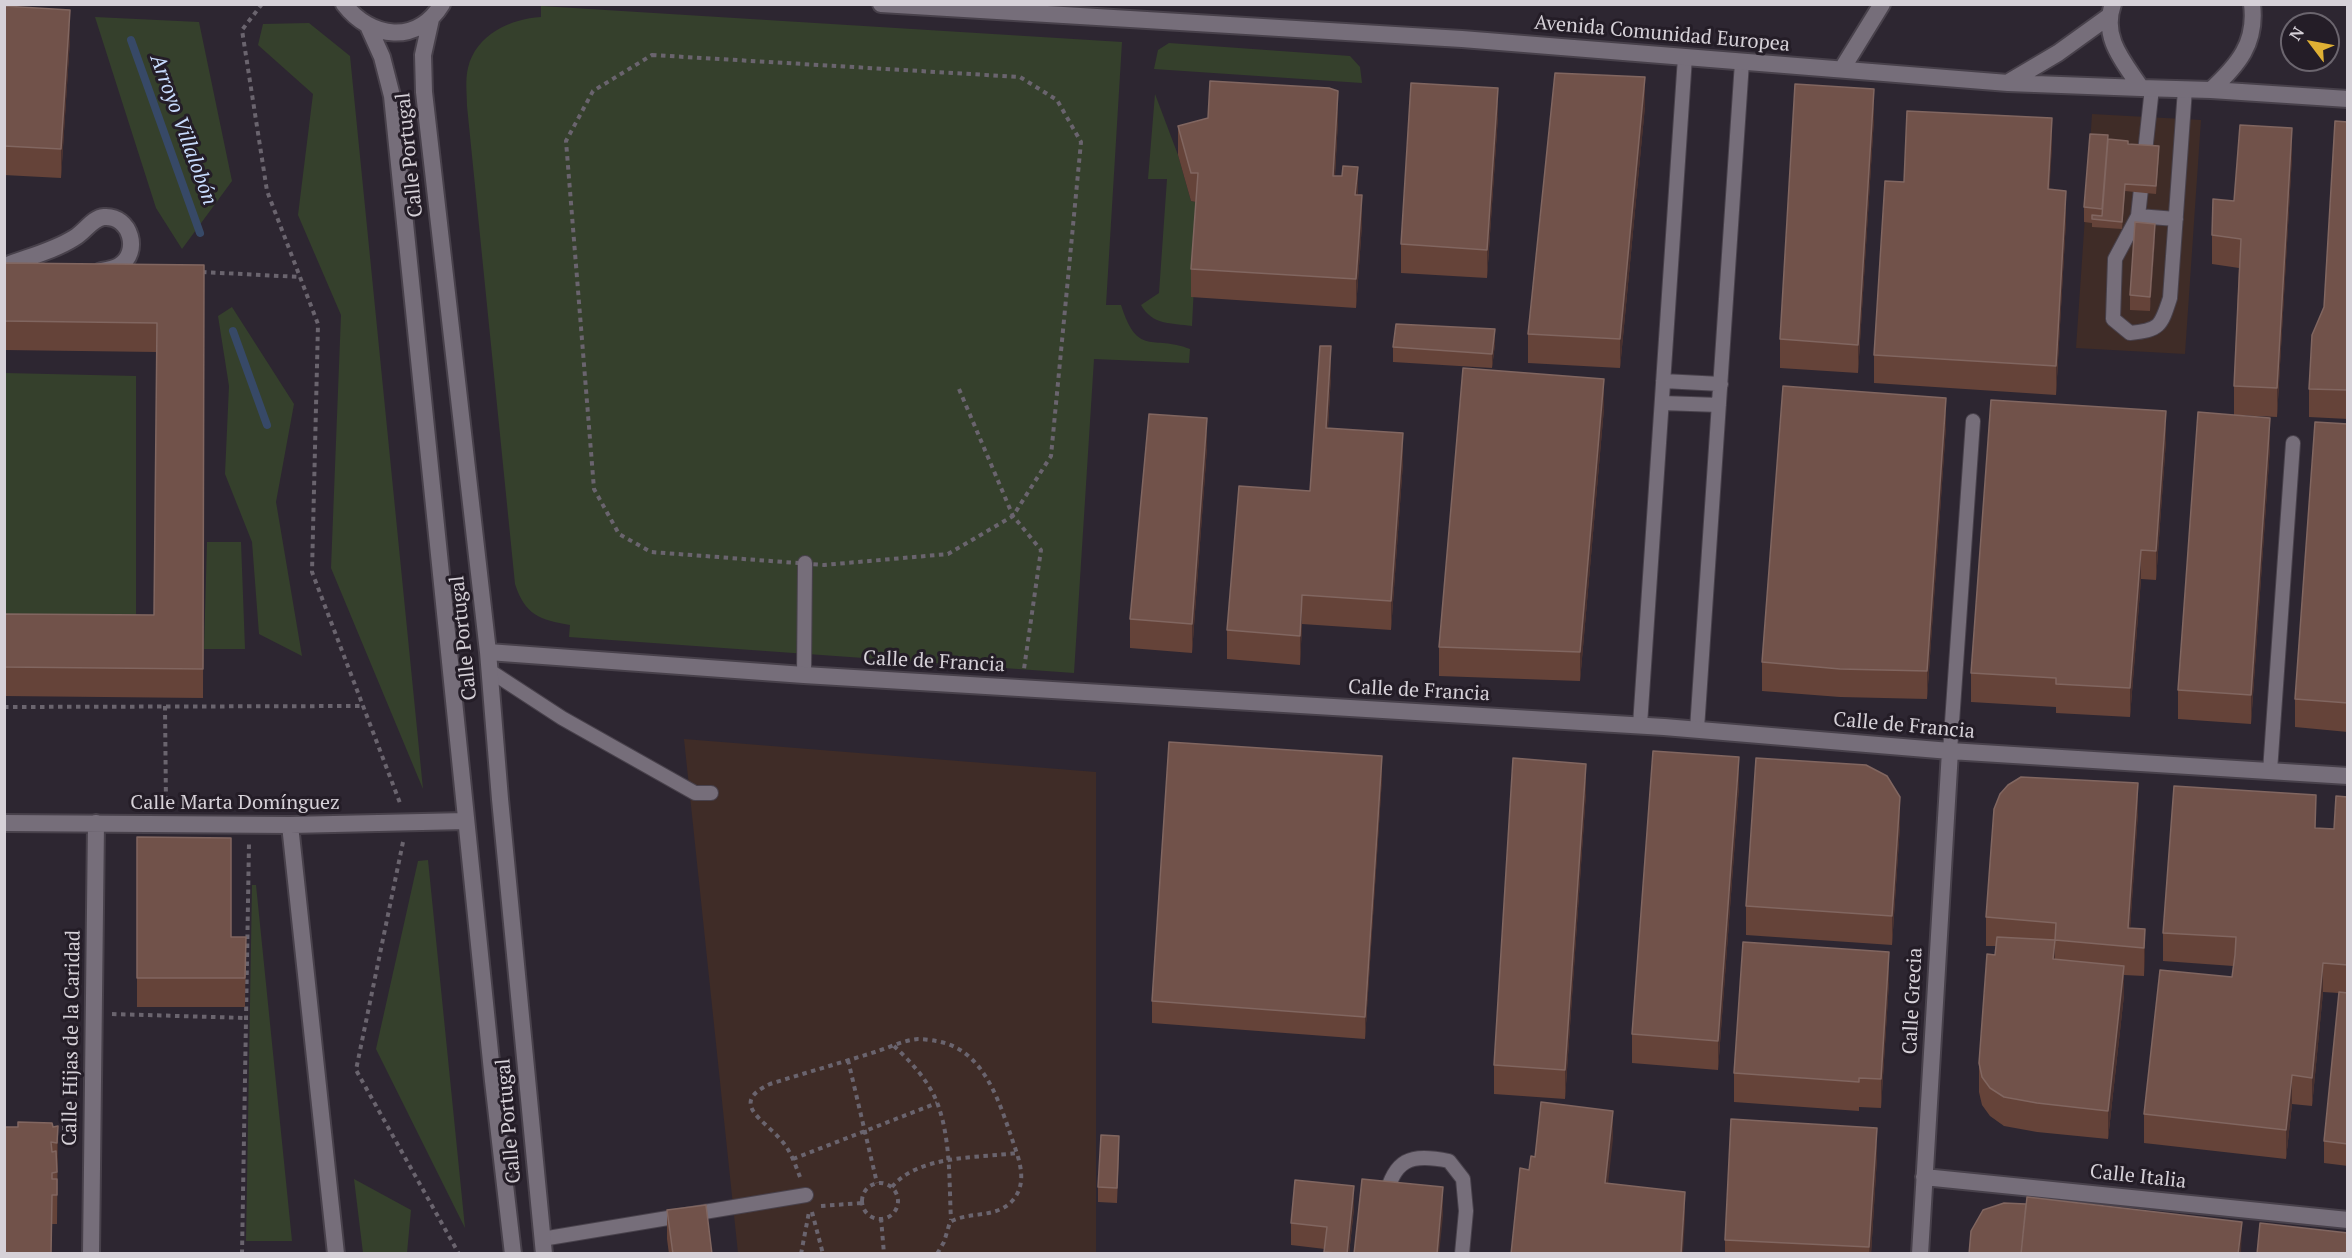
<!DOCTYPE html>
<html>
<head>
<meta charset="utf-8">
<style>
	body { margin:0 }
	#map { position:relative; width:2352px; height:1258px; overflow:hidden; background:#2d2631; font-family:"PT Serif",serif }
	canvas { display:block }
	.frame { position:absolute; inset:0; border:6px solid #d6d1d8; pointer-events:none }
	.north { position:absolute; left:2280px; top:12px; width:60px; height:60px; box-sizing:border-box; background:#241d27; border:2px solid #6b656e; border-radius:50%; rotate:302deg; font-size:16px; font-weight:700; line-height:24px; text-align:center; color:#d6d1d8 }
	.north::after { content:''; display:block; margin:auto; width:21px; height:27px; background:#dfb034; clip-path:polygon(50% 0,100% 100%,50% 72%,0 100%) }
</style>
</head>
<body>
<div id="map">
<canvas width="2352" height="1258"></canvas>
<div class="frame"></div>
<div class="north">N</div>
</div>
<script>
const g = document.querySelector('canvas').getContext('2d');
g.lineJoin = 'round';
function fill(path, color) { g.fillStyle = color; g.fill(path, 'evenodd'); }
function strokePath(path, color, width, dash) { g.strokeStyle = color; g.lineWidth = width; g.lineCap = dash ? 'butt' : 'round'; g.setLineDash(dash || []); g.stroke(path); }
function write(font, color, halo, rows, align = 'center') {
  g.font = font + ' "PT Serif",serif'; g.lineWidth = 6; g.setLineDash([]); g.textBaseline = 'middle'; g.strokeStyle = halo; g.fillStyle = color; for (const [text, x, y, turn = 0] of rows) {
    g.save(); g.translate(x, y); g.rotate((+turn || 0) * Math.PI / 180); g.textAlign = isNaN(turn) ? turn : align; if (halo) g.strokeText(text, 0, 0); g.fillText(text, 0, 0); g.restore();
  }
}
fill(new Path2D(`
	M 2092,114 L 2201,120 L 2185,354 L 2076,348 Z
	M 684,739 L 1096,772 L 1096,1253 L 738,1253 Z`), '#3f2c27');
fill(new Path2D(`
	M 541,6 L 1122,42 L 1106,305 L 1121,305 C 1138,358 1152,334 1190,349 L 1189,363 L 1094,359 L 1074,673 L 569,637 L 570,625 C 540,620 525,615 515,584 L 467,106 C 467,94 465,80 468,68 C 476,34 511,19 541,17 Z
	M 95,17 L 199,22 L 232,181 L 182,249 L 156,208 Z
	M 309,23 L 350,56 L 423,789 L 331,568 L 341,315 L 298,215 L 313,94 L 258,45 L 263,24 Z
	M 1169,43 L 1350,56 L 1360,67 L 1362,83 L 1154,69 L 1158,50 Z
	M 1155,94 L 1178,155 L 1191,201 L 1198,202 L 1192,326 C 1171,323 1152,325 1141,305 L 1159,293 L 1167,179 L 1148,179 Z
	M 232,307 L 294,404 L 276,502 L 302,656 L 259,634 L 252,542 L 225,474 L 229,386 L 218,316 Z
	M 5,373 L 136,376 L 136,617 L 5,617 Z
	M 207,542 L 241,542 L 245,649 L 204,649 Z
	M 428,860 L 465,1228 L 376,1049 L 418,861 Z
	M 252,885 L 256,885 L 292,1241 L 246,1241 Z
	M 354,1179 L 411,1210 L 407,1253 L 363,1253 Z`), '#35402c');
strokePath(new Path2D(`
	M 131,40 L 200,233
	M 233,331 L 267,425`), '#374967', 8);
const service = new Path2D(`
	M 2152,88 L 2138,216 L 2115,259 L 2113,319 L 2130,333 C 2160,330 2161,326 2170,298 L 2185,89
	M 2138,216 L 2176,219
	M 1663,381 L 1721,384
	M 1662,403 L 1719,405
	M 490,671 L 562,718 L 695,793 L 711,793
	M 804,675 L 805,563
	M 1640,725 L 1685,57
	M 1697,729 L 1742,62
	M 1950,751 L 1973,421
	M 2270,771 L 2293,443
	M 1385,1199 C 1394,1159 1410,1153 1449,1161 L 1463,1179 L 1466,1211 L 1462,1254
	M 542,1239 L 806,1195`);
const minor = new Path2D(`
	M 344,4 C 371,39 417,45 442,4
	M 881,4 L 1462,39 L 2008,83 L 2141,88
	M 2113,4 C 2101,38 2124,62 2141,88 L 2211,90 C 2238,65 2257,43 2252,4
	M 431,19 L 423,55 L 424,92 L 488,652 L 500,799 L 544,1254
	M 369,28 L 382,57 L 392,96 L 493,1081 L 513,1254
	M 1842,69 L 1882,4
	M 2009,82 L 2058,53 L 2108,17
	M 2211,90 L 2348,99
	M 10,264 C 32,256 55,250 74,238 C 85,232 92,218 104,217 C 131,215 141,253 119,266 C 114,269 107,270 101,271
	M 488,652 L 804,675 L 1664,727 L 1950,751 L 2348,776
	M 4,823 L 290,825 L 466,821
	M 290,825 L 336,1254
	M 1924,1177 L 2348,1220
	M 91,1254 L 96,823
	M 1920,1254 L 1950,751`);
strokePath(service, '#48414b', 16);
strokePath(minor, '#48414b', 20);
strokePath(new Path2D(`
	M 262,4 L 242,30 L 267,191 L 318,324 L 312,572 L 400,803
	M 652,55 L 1020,77 L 1057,100 L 1081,142 L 1051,456 L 1013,516 L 948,554 L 824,565 L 651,552 L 619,534 L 594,489 L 566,141 L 593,91 Z
	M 202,272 L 300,277
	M 959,389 L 1013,516 L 1041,550 L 1024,669
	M 165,706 L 166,805
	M 4,707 L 363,706
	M 403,842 L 356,1070 L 459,1254
	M 112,1014 L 246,1018
	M 894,1046 C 911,1062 930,1082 938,1105 C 951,1141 949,1183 951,1220
	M 848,1060 L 877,1183
	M 53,1128 L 73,1128
	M 793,1159 L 937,1103
	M 800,1177 C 795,1164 790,1149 780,1139 C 763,1119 729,1103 770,1084 C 805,1073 840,1063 875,1052 C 888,1048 904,1040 918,1039 C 924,1039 931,1040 936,1041 C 982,1048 998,1098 1011,1136 C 1018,1157 1029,1181 1013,1200 C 997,1219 969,1211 950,1222 L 944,1242 L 937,1254
	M862 1201a18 18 0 1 1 36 0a18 18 0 1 1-36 0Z
	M 892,1187 C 918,1155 978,1158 1017,1153
	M 821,1206 L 862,1203
	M 812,1212 L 823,1254
	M 881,1218 L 884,1254
	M 242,1254 L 249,843
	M 801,1254 L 809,1212`), '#6a646e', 4, [4.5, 4.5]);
strokePath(service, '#766e7a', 14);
strokePath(minor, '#766e7a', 16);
fill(new Path2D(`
	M 4,6 L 70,39 L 61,178 L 4,175 Z
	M 1645,106 L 1620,368 L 1528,363 L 1528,334 Z
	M 1498,116 L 1487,278 L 1401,273 L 1401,244 Z
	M 1874,118 L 1858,373 L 1780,368 L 1780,339 Z
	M 1338,120 L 1335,176 L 1358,195 L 1362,224 L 1356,308 L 1191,297 L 1191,269 L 1196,202 L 1191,201 L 1178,155 L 1178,126 Z
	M 2348,122 L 2348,419 L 2309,417 L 2309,389 L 2324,307 Z
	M 2108,139 L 2128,144 L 2159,153 L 2156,194 L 2125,191 L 2122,229 L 2092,227 L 2092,223 L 2084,222 L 2084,207 Z
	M 2052,146 L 2049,189 L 2066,220 L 2056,395 L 1874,383 L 1874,355 L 1904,182 Z
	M 2292,156 L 2277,417 L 2235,415 L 2270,447 L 2251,724 L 2178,719 L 2178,690 L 2234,415 L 2234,386 L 2239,268 L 2212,264 L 2212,235 L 2234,201 Z
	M 2155,239 L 2150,311 L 2130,310 L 2130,295 Z
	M 4,263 L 204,265 L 203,698 L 4,696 L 4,614 L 154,615 L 157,352 L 4,350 Z
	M 1495,344 L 1492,368 L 1393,362 L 1393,347 Z
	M 1331,375 L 1328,428 L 1403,462 L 1391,630 L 1302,624 L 1300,665 L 1227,659 L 1227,630 L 1310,491 Z
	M 1604,408 L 1580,681 L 1439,676 L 1439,647 Z
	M 2348,424 L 2348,732 L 2295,727 L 2295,699 Z
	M 1946,426 L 1927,699 L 1840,697 L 1762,691 L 1762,662 Z
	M 2166,440 L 2156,580 L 2141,579 L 2130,717 L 2056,713 L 2056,707 L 1971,702 L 1971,673 Z
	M 1207,447 L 1192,653 L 1130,648 L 1130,619 Z
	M 1382,778 L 1365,1039 L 1152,1023 L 1152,1001 Z
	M 1739,786 L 1718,1070 L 1632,1063 L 1632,1034 Z
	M 1586,792 L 1565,1099 L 1494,1094 L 1494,1065 Z
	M 2348,797 L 2348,1166 L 2324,1163 L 2324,1141 L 2339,993 L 2323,992 L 2312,1106 L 2292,1104 L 2286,1159 L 2144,1143 L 2144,1114 L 2232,977 L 2233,966 L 2163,961 L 2163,933 L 2316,828 L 2334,829 Z
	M 2138,812 L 2130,928 L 2145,929 L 2144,976 L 2124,975 L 2124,995 L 2108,1139 L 2037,1132 L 2004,1126 L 1990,1116 L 1982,1105 L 1979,1092 L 1979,1063 L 1996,946 L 1986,946 L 1986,917 Z
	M 1900,825 L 1892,945 L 1746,935 L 1746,906 Z
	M 137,837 L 231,937 L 246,937 L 245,1007 L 137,1007 Z
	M 1889,981 L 1881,1108 L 1859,1107 L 1859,1111 L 1734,1102 L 1734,1073 Z
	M 58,1126 L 57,1224 L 52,1224 L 51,1254 L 4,1254 L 53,1127 Z
	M 1119,1151 L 1117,1203 L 1098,1202 L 1098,1187 Z
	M 1877,1157 L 1871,1254 L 1725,1254 L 1725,1240 Z
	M 1354,1208 L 1349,1254 L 1324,1254 L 1325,1249 L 1291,1245 L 1291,1223 Z
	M 667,1210 L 712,1254 L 669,1254 L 667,1239 Z`), '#654339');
fill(new Path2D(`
	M 70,10 L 70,39 L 61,178 L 61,149 Z
	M 1645,77 L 1645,106 L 1620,368 L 1620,339 Z
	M 1498,88 L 1498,116 L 1487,278 L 1487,250 Z
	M 1874,89 L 1874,118 L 1858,373 L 1858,345 Z
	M 1338,91 L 1338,120 L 1333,205 L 1333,176 Z
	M 2052,118 L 2052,146 L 2048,217 L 2048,189 Z
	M 2292,128 L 2292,156 L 2277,417 L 2277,388 Z
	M 1358,167 L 1358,196 L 1355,195 Z
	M 2066,191 L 2066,220 L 2056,395 L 2056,366 Z
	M 1362,195 L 1362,224 L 1356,308 L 1356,279 Z
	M 2155,224 L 2155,239 L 2150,311 L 2150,297 Z
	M 1495,329 L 1495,344 L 1492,368 L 1492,354 Z
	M 1331,346 L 1331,375 L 1326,456 L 1326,428 Z
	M 1604,379 L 1604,408 L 1580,681 L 1580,652 Z
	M 1946,398 L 1946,426 L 1927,699 L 1927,671 Z
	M 2166,411 L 2166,440 L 2156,580 L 2156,551 Z
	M 1207,418 L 1207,447 L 1192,653 L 1192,624 Z
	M 2270,418 L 2270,447 L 2251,724 L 2251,695 Z
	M 1403,433 L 1403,462 L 1391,630 L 1391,601 Z
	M 2141,550 L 2141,579 L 2130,717 L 2130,688 Z
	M 1302,595 L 1302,624 L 1300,665 L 1300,636 Z
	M 1382,756 L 1382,778 L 1365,1039 L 1365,1017 Z
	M 1739,757 L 1739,786 L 1718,1070 L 1718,1041 Z
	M 1586,764 L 1586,792 L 1565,1099 L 1565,1070 Z
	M 2138,783 L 2138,812 L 2129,946 L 2128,928 Z
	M 1900,797 L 1900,825 L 1892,945 L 1892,916 Z
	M 2145,929 L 2145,958 L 2144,976 L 2144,948 Z
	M 2055,940 L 2055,969 L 2053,959 Z
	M 1889,952 L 1889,981 L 1881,1108 L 1881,1079 Z
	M 2323,963 L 2323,992 L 2312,1106 L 2312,1078 Z
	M 2124,966 L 2124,995 L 2108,1139 L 2108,1111 Z
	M 2292,1075 L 2292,1104 L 2286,1159 L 2286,1130 Z
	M 1613,1111 L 1613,1139 L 1605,1212 L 1605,1183 Z
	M 58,1126 L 58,1155 L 57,1172 L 57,1143 Z
	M 1877,1128 L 1877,1157 L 1871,1254 L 1869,1254 Z
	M 1354,1186 L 1354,1208 L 1349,1254 L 1347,1254 Z
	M 1443,1187 L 1443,1216 L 1439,1254 L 1437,1254 Z
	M 1685,1192 L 1685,1220 L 1683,1254 L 1681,1254 Z
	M 2242,1222 L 2241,1254 L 2238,1254 Z`), '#49312f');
const building = new Path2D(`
	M 4,6 L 70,10 L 61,149 L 4,146 Z
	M 1555,73 L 1645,77 L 1620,339 L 1528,334 Z
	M 1210,81 L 1329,88 L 1338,91 L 1333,176 L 1342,176 L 1343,166 L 1358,167 L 1355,195 L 1362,195 L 1356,279 L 1191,269 L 1198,173 L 1191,173 L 1178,126 L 1208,118 Z
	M 1411,83 L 1498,88 L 1487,250 L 1401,244 Z
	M 1795,84 L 1874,89 L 1858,345 L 1780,339 Z
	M 1907,111 L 2052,118 L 2048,189 L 2066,191 L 2056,366 L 1874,355 L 1885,181 L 1904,182 Z
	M 2335,121 L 2348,122 L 2348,390 L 2309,389 L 2312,335 L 2324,307 Z
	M 2240,125 L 2292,128 L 2277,388 L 2234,386 L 2241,239 L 2212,235 L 2213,199 L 2234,201 Z
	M 2090,134 L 2108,135 L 2102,209 L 2084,207 Z
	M 2108,139 L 2128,141 L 2128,144 L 2159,146 L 2156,186 L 2125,184 L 2122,222 L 2092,219 L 2092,215 L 2102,216 Z
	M 2135,222 L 2155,224 L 2150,297 L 2130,295 Z
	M 4,263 L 204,265 L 203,669 L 4,667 L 4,614 L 154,615 L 157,323 L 4,321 Z
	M 1396,324 L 1495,329 L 1492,354 L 1393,347 Z
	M 1320,346 L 1331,346 L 1326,428 L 1403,433 L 1391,601 L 1302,595 L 1300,636 L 1227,630 L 1239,486 L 1310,491 Z
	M 1463,368 L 1604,379 L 1580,652 L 1439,647 Z
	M 1783,386 L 1946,398 L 1927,671 L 1840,669 L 1762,662 Z
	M 1991,400 L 2166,411 L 2156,551 L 2141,550 L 2130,688 L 2056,684 L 2056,678 L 1971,673 Z
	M 2198,412 L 2270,418 L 2251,695 L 2178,690 Z
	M 1149,414 L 1207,418 L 1192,624 L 1130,619 Z
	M 2315,422 L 2348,424 L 2348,703 L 2295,699 Z
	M 1169,742 L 1382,756 L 1365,1017 L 1152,1001 Z
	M 1653,751 L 1739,757 L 1718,1041 L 1632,1034 Z
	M 1513,758 L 1586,764 L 1565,1070 L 1494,1065 Z
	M 1756,758 L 1866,765 L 1887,776 L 1900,797 L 1892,916 L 1746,906 Z
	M 2021,777 L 2138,783 L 2128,928 L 2145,929 L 2144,948 L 2055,940 L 2056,923 L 1986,917 L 1994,809 L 2000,794 L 2008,785 Z
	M 2174,786 L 2316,795 L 2315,828 L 2334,829 L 2336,796 L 2348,797 L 2348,965 L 2323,963 L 2312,1078 L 2292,1075 L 2286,1130 L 2144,1114 L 2160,970 L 2232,977 L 2235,955 L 2236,937 L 2163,933 Z
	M 137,837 L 231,838 L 231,937 L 246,937 L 245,978 L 137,978 Z
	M 1997,937 L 2055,940 L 2053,959 L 2124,966 L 2108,1111 L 2037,1103 L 2004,1097 L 1990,1088 L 1982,1077 L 1979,1063 L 1987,954 L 1995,955 Z
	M 1743,942 L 1889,952 L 1881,1079 L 1859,1078 L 1859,1082 L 1734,1073 Z
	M 2339,992 L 2348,993 L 2348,1144 L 2324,1141 Z
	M 1541,1102 L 1613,1111 L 1605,1183 L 1685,1192 L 1681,1254 L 1511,1254 L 1520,1168 L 1529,1170 L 1531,1156 L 1535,1157 Z
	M 1731,1119 L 1877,1128 L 1869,1247 L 1725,1240 Z
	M 18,1122 L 52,1123 L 53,1127 L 58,1126 L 57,1143 L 51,1142 L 52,1152 L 56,1151 L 57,1172 L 52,1173 L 52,1179 L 57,1179 L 57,1195 L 52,1195 L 51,1254 L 4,1254 L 4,1127 L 18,1127 Z
	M 1101,1135 L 1119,1136 L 1117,1188 L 1098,1187 Z
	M 1362,1179 L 1443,1187 L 1437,1254 L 1354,1254 Z
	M 1295,1180 L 1354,1186 L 1347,1254 L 1324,1252 L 1327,1227 L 1291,1223 Z
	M 2027,1197 L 2242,1222 L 2238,1254 L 2021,1254 Z
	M 2004,1203 L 2026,1204 L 2021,1254 L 1969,1254 L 1971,1231 L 1983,1210 Z
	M 706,1205 L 712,1254 L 673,1254 L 667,1210 Z
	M 2260,1223 L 2348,1233 L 2348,1254 L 2257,1254 Z`);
fill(building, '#71524a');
strokePath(building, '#816660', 1.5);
write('20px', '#d6d1d8', '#241d27', [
	["Avenida Comunidad Europea",1662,34,5],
	["Calle Portugal",410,155,-96],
	["Calle Portugal",464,638,-96],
	["Calle de Francia",934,662,3],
	["Calle de Francia",1419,691,3],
	["Calle de Francia",1904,726,5],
	["Calle Marta Domínguez",235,803],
	["Calle Grecia",1913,1001,-87],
	["Calle Hijas de la Caridad",72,1038,-89],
	["Calle Portugal",509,1121,-95],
	["Calle Italia",2138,1177,6]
]);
write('italic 21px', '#c7dbfd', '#241d27', [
	["Arroyo Villalobón",183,130,70]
]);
</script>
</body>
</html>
